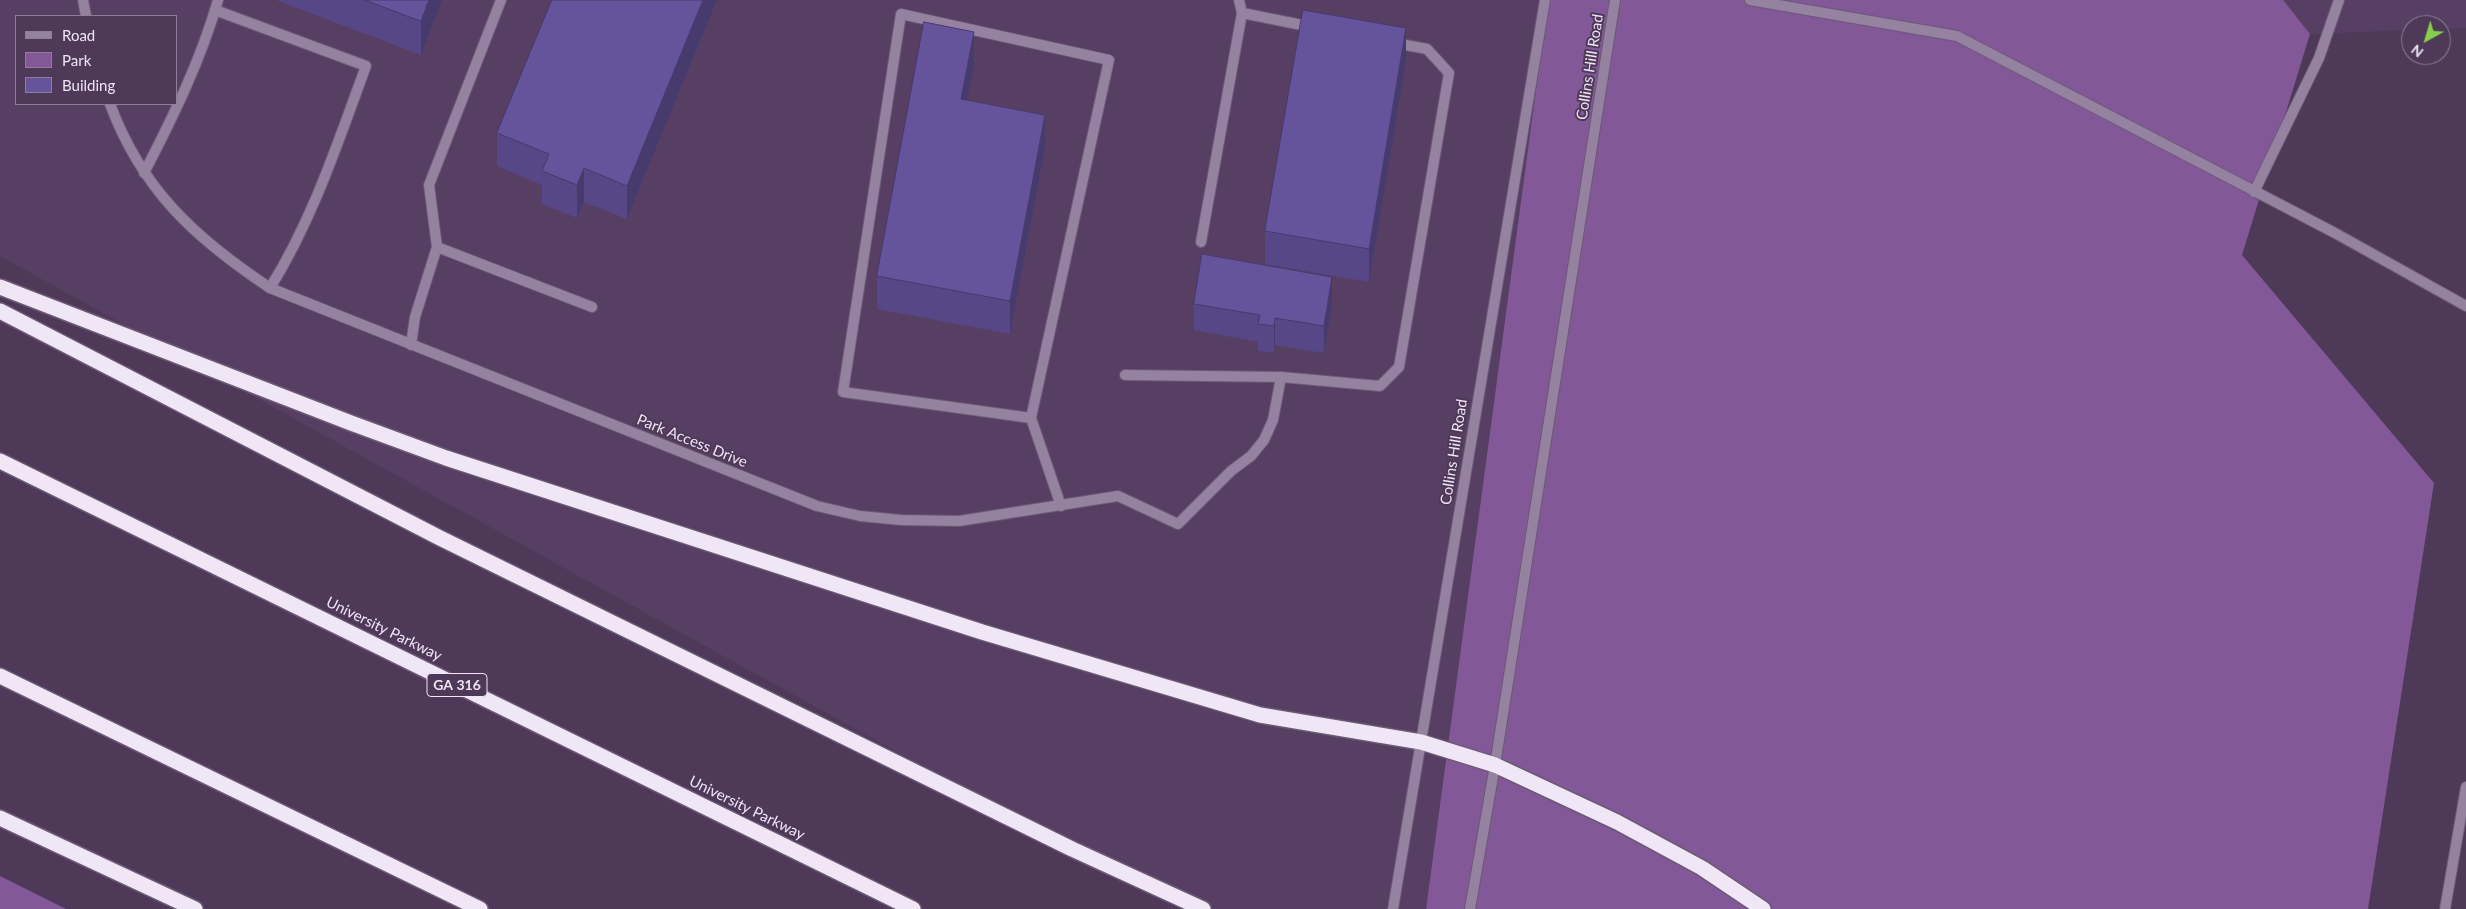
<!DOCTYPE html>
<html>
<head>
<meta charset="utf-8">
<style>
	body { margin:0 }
	#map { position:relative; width:2466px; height:909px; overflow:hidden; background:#4e3a58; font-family:Lato,sans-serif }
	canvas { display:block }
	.legend { position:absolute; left:15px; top:15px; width:162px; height:90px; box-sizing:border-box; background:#4e3a58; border:1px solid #8f7e98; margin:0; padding:6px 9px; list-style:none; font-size:15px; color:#f0e4f7 }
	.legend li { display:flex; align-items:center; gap:10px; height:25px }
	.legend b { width:25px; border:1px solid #8f7e98 }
	.north { position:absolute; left:2401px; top:15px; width:50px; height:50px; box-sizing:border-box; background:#4e3a58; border:1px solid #8f7e98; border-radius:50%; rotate:219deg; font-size:14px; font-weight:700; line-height:20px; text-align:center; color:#f0e4f7 }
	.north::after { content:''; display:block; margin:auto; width:18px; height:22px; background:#87cf4a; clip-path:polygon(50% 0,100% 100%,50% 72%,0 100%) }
</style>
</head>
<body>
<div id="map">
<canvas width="2466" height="909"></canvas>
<ul class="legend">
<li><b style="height:6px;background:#9581a0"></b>Road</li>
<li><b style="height:14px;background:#825898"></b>Park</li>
<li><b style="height:14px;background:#65539c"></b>Building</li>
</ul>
<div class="north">N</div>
</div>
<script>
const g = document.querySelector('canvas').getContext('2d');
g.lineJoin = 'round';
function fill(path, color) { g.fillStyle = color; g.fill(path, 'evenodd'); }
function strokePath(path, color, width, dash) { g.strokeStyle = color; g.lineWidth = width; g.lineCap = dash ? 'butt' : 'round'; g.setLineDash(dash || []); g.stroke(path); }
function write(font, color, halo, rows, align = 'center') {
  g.font = font + ' Lato,sans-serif'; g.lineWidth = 4; g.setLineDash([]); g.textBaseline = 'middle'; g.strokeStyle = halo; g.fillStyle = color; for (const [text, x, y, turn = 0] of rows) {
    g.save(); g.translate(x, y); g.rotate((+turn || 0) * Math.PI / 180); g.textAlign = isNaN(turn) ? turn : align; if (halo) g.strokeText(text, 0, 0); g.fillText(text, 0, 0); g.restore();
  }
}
fill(new Path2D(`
	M 0,0 L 1548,0 L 1426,909 L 1181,909 L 0,256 ZM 16,16 L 176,16 L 176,104 L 16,104 Z
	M 1833,0 L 2466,0 L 2466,28 L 2441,29 L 2441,25 L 2411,25 L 2411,30 L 2310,34 Z`), '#573f64');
fill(new Path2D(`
	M 1548,0 L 2283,0 L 2310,34 L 2242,255 L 2434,483 L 2368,909 L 1426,909 Z
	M 0,876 L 66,909 L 0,909 Z`), '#825898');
const service = new Path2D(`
	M 215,10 L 366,66 C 338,142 313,219 270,288
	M 144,173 C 173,117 201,60 218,0
	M 2254,192 L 2319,58 L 2339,0
	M 1201,242 L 1242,13 L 1312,27
	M 437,247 L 592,307
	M 411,345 L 415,317 L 437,247 L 429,185 L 501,0
	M 1125,375 L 1281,377 L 1380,386 L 1399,367 L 1449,73 L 1427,49 L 1395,43
	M 1031,418 L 843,392 L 901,14 L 1109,60 L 1031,418 L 1061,506`);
const minor = new Path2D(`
	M 83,0 L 86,16
	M 1239,0 L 1242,13
	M 1750,0 L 1957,36 L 2335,233 L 2466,306
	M 110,104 C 142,190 195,238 270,288 L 817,506 L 860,516 L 901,520 L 959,521 L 1118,496 L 1178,524 L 1231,471 L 1251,456 L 1264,440 L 1273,420 L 1281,377
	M 2445,909 L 2466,787`);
const tertiary = new Path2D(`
	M 1393,909 L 1545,0
	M 1470,909 L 1495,765 L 1615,0`);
const motorway = new Path2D(`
	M 0,287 L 351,423 L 446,458 L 982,632 L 1260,715 L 1421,742 L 1495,765 L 1617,822 L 1702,868 L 1763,909
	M 0,311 L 440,538 L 1072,849 L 1203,909
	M 0,461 L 913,909
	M 0,676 L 480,909
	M 0,818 L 195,909`);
strokePath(service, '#6b5975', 12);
strokePath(minor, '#6b5975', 12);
strokePath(tertiary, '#6b5975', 12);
strokePath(motorway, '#6b5975', 18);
strokePath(service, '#9581a0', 10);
strokePath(minor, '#9581a0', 10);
strokePath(tertiary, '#9581a0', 10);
strokePath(motorway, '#f0e6f5', 15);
fill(new Path2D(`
	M 276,0 L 442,0 L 421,55 Z
	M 717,0 L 627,219 L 584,202 L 577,218 L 542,204 L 542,185 L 497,166 L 497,133 Z
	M 1406,61 L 1369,282 L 1265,264 L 1265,231 Z
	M 974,65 L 967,100 L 1045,148 L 1010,334 L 877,309 L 877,276 Z
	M 1194,304 L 1332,304 L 1324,353 L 1275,345 L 1274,353 L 1258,351 L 1258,342 L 1194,330 Z`), '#574786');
fill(new Path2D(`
	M 429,0 L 442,0 L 421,55 L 421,21 Z
	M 703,0 L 717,0 L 627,219 L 627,186 Z
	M 1406,28 L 1406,61 L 1369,282 L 1369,249 Z
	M 974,32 L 974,65 L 961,132 L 961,99 Z
	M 1045,115 L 1045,148 L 1010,334 L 1010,301 Z
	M 584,168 L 584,202 L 577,218 L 577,185 Z
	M 1332,277 L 1332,304 L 1324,353 L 1324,326 Z
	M 1275,318 L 1275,345 L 1274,353 L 1274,326 Z`), '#473a6d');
const building = new Path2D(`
	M 365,0 L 429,0 L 421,21 Z
	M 552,0 L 703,0 L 627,186 L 584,168 L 577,185 L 542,171 L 549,154 L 497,133 Z
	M 1303,10 L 1406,28 L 1369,249 L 1265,231 Z
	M 924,22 L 974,32 L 961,99 L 1045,115 L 1010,301 L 877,276 Z
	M 1202,254 L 1332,277 L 1324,326 L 1275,318 L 1274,326 L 1258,324 L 1260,315 L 1194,304 Z`);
fill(building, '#65539c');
strokePath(building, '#473a6d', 1);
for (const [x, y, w] of [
	[457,685,60]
]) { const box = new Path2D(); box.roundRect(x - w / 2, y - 11.5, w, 23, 4); g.fillStyle = '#4e3a58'; g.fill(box); strokePath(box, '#f0e4f7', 1); }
write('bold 14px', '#f0e4f7', null, [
	["GA 316",457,685]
]);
write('15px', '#f0e4f7', '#4e3a58', [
	["Collins Hill Road",1590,67,-81],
	["Park Access Drive",692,441,22],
	["Collins Hill Road",1454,452,-81],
	["University Parkway",384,629,26],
	["University Parkway",747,808,26]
]);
</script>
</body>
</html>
